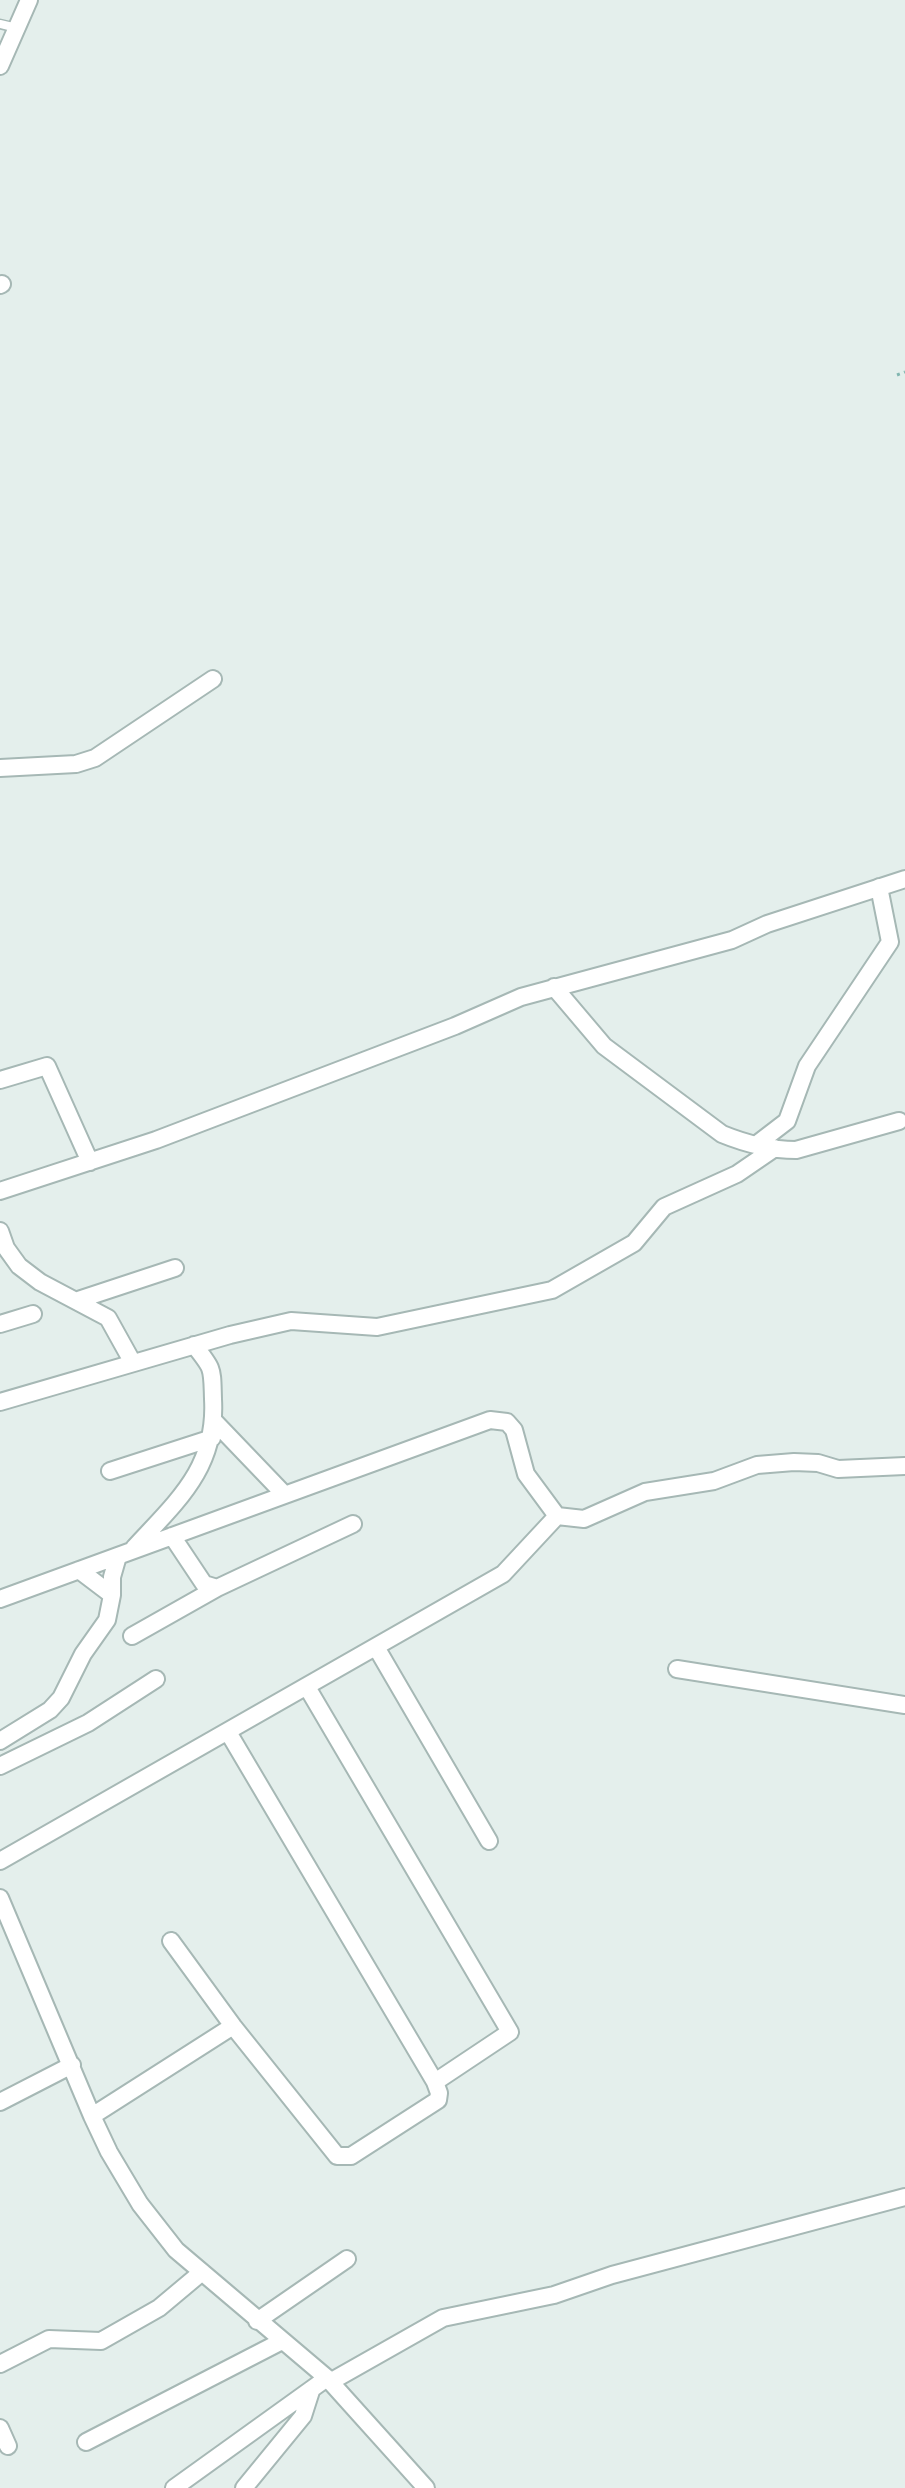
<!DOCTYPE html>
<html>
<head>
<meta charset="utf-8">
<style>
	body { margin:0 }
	canvas { display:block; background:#e4efec }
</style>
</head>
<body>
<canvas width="905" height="2488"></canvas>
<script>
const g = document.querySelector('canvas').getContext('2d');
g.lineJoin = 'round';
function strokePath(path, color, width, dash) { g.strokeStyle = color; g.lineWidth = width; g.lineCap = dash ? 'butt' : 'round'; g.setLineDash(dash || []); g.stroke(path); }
const lane = new Path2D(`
	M 0,24 L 17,28`);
const street = new Path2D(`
	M 0,66 L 29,0
	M 0,285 L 2,284
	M 0,768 L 76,764 L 95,758 L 213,679
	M 554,987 L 604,1046 L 722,1134 C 744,1143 772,1150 796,1150 L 899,1121
	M 0,1080 L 47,1066 L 90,1162
	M 757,1144 L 787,1121 L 807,1066 L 890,942 L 879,887
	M 0,1191 L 156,1140 L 455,1026 L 521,997 L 732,940 L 767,924 L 905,879
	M 0,1231 L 6,1248 L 19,1266 L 40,1282 L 108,1318 L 133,1363
	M 78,1300 L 175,1268
	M 0,1324 L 33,1314
	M 0,1402 L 230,1335 L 291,1321 L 377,1327 L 552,1290 L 634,1243 L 664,1207 L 737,1174 L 775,1148
	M 214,1421 L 284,1494
	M 110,1471 L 212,1438
	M 172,1536 L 204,1584 L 217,1588 L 353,1524
	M 134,1548 C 177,1501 217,1468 213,1399 C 212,1368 214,1370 194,1345
	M 79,1570 L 112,1595
	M 0,1599 L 490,1420 L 507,1422 L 514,1430 L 526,1474 L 557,1516 L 584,1519 L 645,1492 L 714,1481 L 757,1465 L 794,1462 L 818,1463 L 838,1469 L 905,1466
	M 132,1636 L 217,1588
	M 376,1647 L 489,1841
	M 677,1669 L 905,1705
	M 307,1687 L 510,2032 L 435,2082
	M 0,1741 L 50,1710 L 61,1698 L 83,1654 L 107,1620 L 112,1595 L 112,1577 L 118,1556
	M 0,1766 L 88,1723 L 156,1679
	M 0,1861 L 503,1574 L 557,1516
	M 0,1898 L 92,2116 L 109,2152 L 140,2204 L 176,2250 L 327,2378 L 426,2488
	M 171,1941 L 233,2026 L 337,2156 L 351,2156 L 438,2100 L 439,2093 L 435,2082 L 228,1732
	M 0,2102 L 72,2065
	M 92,2116 L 233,2026
	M 257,2321 L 347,2259
	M 0,2364 L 49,2339 L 101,2341 L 159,2308 L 202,2272
	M 330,2382 L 443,2318 L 554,2295 L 612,2275 L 905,2197
	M 0,2428 L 8,2446
	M 86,2442 L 282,2341
	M 174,2488 L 327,2378
	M 244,2488 L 303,2416 L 311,2391`);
strokePath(lane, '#a6b8b5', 11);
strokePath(street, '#a6b8b5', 20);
strokePath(new Path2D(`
	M 897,375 L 905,372`), '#81b6b0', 3, [3, 4.5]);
strokePath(lane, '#fff', 8);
strokePath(street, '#fff', 16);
</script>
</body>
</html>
